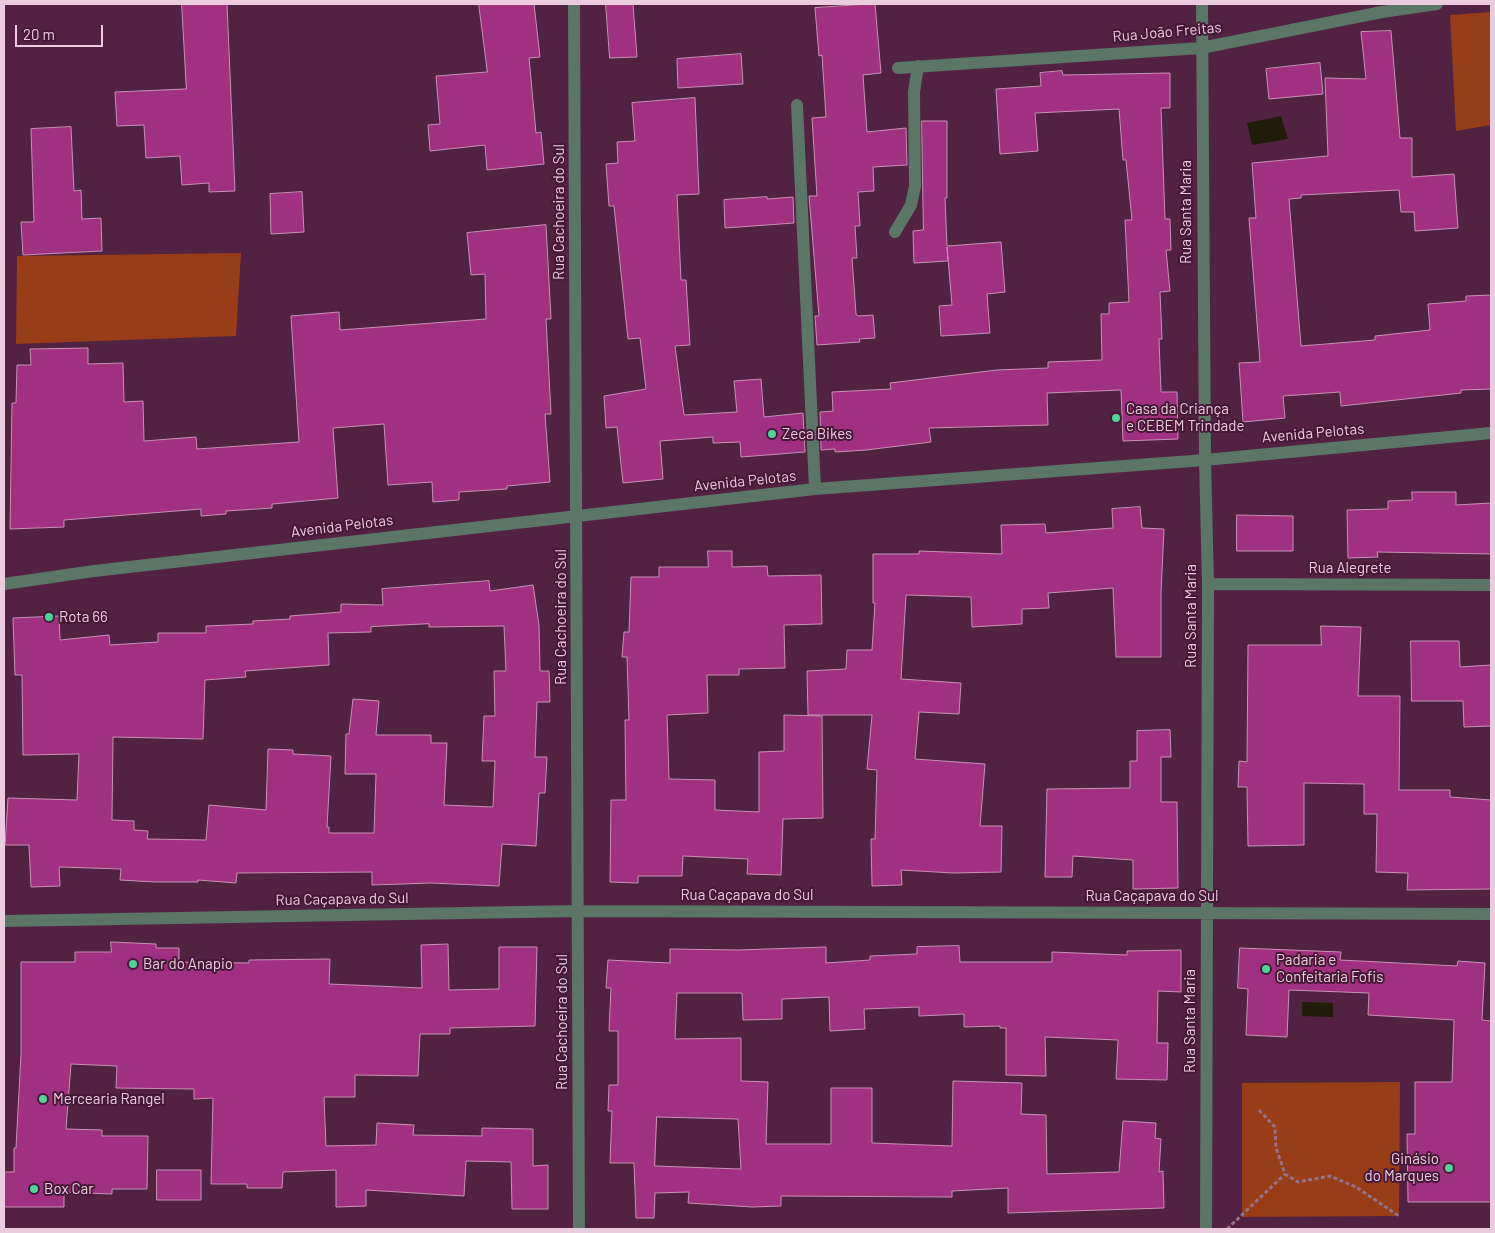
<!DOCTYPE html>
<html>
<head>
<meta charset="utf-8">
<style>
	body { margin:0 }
	#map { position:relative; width:1495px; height:1233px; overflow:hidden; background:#512242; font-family:Barlow,sans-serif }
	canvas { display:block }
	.frame { position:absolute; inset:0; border:5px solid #eaccde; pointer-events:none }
	.scale { position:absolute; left:15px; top:25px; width:88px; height:22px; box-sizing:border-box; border:2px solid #eaccde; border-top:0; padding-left:6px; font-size:15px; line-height:18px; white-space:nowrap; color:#eaccde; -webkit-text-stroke:4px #461838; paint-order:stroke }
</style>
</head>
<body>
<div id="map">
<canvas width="1495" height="1233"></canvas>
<div class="frame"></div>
<div class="scale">20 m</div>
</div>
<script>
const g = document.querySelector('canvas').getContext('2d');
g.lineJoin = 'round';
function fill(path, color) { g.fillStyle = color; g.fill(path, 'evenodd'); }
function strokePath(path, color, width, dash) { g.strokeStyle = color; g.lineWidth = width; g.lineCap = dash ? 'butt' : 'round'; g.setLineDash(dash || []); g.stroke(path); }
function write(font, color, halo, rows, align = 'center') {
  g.font = font + ' Barlow,sans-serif'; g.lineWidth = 4; g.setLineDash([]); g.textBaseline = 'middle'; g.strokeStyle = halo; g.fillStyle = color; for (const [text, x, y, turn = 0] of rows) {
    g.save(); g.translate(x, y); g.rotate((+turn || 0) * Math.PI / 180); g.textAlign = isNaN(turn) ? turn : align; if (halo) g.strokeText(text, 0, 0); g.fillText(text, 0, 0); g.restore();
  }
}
fill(new Path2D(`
	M 1491,12 L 1491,125 L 1456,131 L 1450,15 Z
	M 241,253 L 236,336 L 16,344 L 17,256 Z
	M 1400,1082 L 1399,1216 L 1242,1217 L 1242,1083 Z`), '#973d17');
fill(new Path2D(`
	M 1281,116 L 1288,139 L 1252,145 L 1247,123 Z
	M 1302,1002 L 1333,1003 L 1333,1017 L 1302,1016 Z`), '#201d09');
const building = new Path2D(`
	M 182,4 L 227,4 L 235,191 L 209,192 L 209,183 L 182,185 L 180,156 L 146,158 L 144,125 L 117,126 L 115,92 L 186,89 Z
	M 479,4 L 534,4 L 540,57 L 529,58 L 536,133 L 541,132 L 544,164 L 487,170 L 485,145 L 430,151 L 428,125 L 440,124 L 436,76 L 487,72 Z
	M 606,4 L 633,4 L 637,57 L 610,58 Z
	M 875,4 L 881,73 L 863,75 L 867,132 L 906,128 L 907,165 L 873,167 L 874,191 L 858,192 L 860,226 L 855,226 L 857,258 L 852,258 L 856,314 L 858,316 L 873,315 L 875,338 L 859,339 L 860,342 L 817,345 L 815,316 L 819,316 L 809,196 L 817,196 L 812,118 L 826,117 L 822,55 L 819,56 L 815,8 Z
	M 1391,31 L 1400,138 L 1412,138 L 1412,177 L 1454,174 L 1458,228 L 1415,231 L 1414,212 L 1401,212 L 1399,190 L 1301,195 L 1301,198 L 1289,199 L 1301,346 L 1375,340 L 1375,336 L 1430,330 L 1428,304 L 1466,301 L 1466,296 L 1491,295 L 1491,389 L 1461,390 L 1461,393 L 1341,406 L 1340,392 L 1283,396 L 1285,418 L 1243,422 L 1239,363 L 1260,362 L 1249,218 L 1256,218 L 1252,163 L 1328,156 L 1325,78 L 1366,79 L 1361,32 Z
	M 741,54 L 743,84 L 678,88 L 677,59 Z
	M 1320,63 L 1323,94 L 1269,99 L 1266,69 Z
	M 1062,71 L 1063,75 L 1170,73 L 1170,108 L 1161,108 L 1165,219 L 1170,219 L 1171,250 L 1166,250 L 1170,291 L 1160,292 L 1162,339 L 1159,339 L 1161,392 L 1177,392 L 1178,439 L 1123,441 L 1121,390 L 1047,393 L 1048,425 L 929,428 L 931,442 L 866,450 L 835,452 L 835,449 L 821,450 L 820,412 L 833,411 L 832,392 L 891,389 L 890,383 L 997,370 L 1048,368 L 1048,362 L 1102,360 L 1101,314 L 1109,314 L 1109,303 L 1129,302 L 1125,220 L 1132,220 L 1126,160 L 1123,160 L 1119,109 L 1035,113 L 1038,151 L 1000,154 L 996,89 L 1041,86 L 1040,73 Z
	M 695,98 L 699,194 L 677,195 L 681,280 L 686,280 L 690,345 L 675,346 L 684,415 L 737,412 L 734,381 L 761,379 L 764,417 L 803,413 L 805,452 L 741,457 L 740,442 L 713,443 L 713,437 L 660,441 L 663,479 L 623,483 L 617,427 L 606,428 L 604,396 L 646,389 L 640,338 L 628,339 L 614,206 L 609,206 L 606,164 L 618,163 L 617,142 L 635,141 L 632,103 Z
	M 922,121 L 947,121 L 947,198 L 945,198 L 947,246 L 1001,242 L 1005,292 L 987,294 L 990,333 L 941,336 L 939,306 L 952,305 L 947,247 L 948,261 L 914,263 L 913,231 L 923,230 Z
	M 71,127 L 74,191 L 81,190 L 82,219 L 101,218 L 102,251 L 23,255 L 21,222 L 34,222 L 31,129 Z
	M 302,192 L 304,232 L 271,234 L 270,194 Z
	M 767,197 L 767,199 L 793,197 L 794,223 L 725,228 L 724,200 Z
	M 546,225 L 551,319 L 546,319 L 551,414 L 545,414 L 550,482 L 507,486 L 507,489 L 459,492 L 459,500 L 433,502 L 432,482 L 388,485 L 384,424 L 333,428 L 338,498 L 272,504 L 272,508 L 226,511 L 226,514 L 201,516 L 201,509 L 64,520 L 64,527 L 10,529 L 12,403 L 16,403 L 17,365 L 31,365 L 30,349 L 88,348 L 88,364 L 123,363 L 124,402 L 143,401 L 144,441 L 196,437 L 197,449 L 299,442 L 291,316 L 339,312 L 340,330 L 486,319 L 485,274 L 471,275 L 467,233 Z
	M 1412,492 L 1456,492 L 1456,505 L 1491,503 L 1491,554 L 1377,552 L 1378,557 L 1348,558 L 1347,510 L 1388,509 L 1388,501 L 1412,500 Z
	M 1140,507 L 1142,528 L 1164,529 L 1161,592 L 1161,657 L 1116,657 L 1113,588 L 1048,593 L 1049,608 L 1022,609 L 1022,624 L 972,627 L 971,597 L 906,595 L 901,679 L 961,683 L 959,714 L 919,712 L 915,759 L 985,764 L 980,826 L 1002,826 L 1001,872 L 953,873 L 901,870 L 902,885 L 872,886 L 871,839 L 875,839 L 877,770 L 867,769 L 872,715 L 808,715 L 807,671 L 846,669 L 847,650 L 872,650 L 875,603 L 873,603 L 873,554 L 919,554 L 919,551 L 1002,554 L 1001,525 L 1045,524 L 1046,533 L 1113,528 L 1112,509 Z
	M 1237,515 L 1293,516 L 1293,551 L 1237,551 Z
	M 708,551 L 732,551 L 732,567 L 767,566 L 768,576 L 821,575 L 822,624 L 784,625 L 785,668 L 739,669 L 739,675 L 707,675 L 708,713 L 667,715 L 669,779 L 715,780 L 715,810 L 759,812 L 759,752 L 784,751 L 784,715 L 822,716 L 823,818 L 783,819 L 781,875 L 747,874 L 748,859 L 683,856 L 682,876 L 638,876 L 638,883 L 610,882 L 611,800 L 626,800 L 625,720 L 629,720 L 627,657 L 622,657 L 624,632 L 629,632 L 631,577 L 659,577 L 659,567 L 708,567 Z
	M 489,581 L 490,591 L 533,585 L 539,625 L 540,671 L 549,671 L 550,702 L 537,702 L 535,757 L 547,757 L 545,793 L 539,793 L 536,846 L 502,844 L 499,886 L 431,883 L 372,885 L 372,872 L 237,873 L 236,883 L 198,880 L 198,882 L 155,882 L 120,880 L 121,869 L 59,867 L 60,886 L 31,887 L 29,845 L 5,845 L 8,798 L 77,800 L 79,754 L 23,755 L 22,675 L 15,675 L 13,618 L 59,616 L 60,640 L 109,635 L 110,645 L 158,642 L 158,633 L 206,633 L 206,626 L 253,624 L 253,621 L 290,619 L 290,616 L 341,612 L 341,604 L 383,605 L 382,589 ZM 429,624 L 429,627 L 504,626 L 506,671 L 494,671 L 495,716 L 484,716 L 482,761 L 495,761 L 493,807 L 444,805 L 447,743 L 431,743 L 431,735 L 376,735 L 379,701 L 353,699 L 349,734 L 346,734 L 345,774 L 376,774 L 374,833 L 329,833 L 329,827 L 327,827 L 331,756 L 293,754 L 293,750 L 268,749 L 266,810 L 209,805 L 206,840 L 147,839 L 148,831 L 134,830 L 134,821 L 112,820 L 113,737 L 203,739 L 205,680 L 246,677 L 245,671 L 329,665 L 328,633 L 371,632 L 371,627 Z
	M 1321,626 L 1361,627 L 1358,696 L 1400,696 L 1399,790 L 1450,790 L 1450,797 L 1491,800 L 1491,889 L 1407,890 L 1408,873 L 1376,872 L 1377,814 L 1364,814 L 1364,784 L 1304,783 L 1304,845 L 1248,846 L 1247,787 L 1238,787 L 1239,761 L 1247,762 L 1248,645 L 1321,645 Z
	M 1411,641 L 1459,641 L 1460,667 L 1491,665 L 1491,726 L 1464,727 L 1463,701 L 1412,701 Z
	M 1170,730 L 1171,757 L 1161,757 L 1161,802 L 1177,802 L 1178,888 L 1133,889 L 1133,860 L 1073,856 L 1072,877 L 1045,877 L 1047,789 L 1130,788 L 1130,761 L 1137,761 L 1137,731 Z
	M 111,942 L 156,944 L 156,948 L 179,948 L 179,962 L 249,963 L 249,960 L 330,959 L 329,984 L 422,988 L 421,945 L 448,944 L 449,990 L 499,989 L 499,947 L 537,947 L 535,1026 L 450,1028 L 450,1034 L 420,1034 L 418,1076 L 355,1075 L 355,1097 L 324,1097 L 326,1146 L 376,1145 L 377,1123 L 414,1125 L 413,1135 L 482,1136 L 482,1128 L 533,1129 L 533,1166 L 548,1165 L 548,1209 L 512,1209 L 511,1162 L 466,1161 L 464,1196 L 366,1190 L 366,1206 L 336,1207 L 336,1170 L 283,1172 L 282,1188 L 247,1188 L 247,1184 L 211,1184 L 213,1098 L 194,1099 L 194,1089 L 116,1088 L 117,1066 L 71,1064 L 66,1129 L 102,1130 L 102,1136 L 148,1136 L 147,1189 L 112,1189 L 112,1194 L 64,1192 L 64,1207 L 4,1207 L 4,1172 L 14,1172 L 14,1148 L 16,1148 L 21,1054 L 21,962 L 75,962 L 75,952 L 111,952 Z
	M 959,946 L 960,962 L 1052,962 L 1052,952 L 1127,955 L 1127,951 L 1181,950 L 1181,992 L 1158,991 L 1157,1043 L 1168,1043 L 1167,1080 L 1116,1079 L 1118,1040 L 1045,1037 L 1046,1076 L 1006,1075 L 1006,1028 L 1000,1028 L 1000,1026 L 964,1027 L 964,1014 L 919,1016 L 919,1007 L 864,1009 L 865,1029 L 830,1031 L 829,997 L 782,999 L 782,1019 L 743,1020 L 742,993 L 677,993 L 675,1039 L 741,1038 L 741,1081 L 768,1082 L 766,1144 L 831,1144 L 831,1088 L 872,1088 L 872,1143 L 952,1146 L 953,1081 L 1022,1083 L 1021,1114 L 1046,1115 L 1047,1174 L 1119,1172 L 1123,1121 L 1156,1123 L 1155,1138 L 1161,1139 L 1159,1172 L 1163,1171 L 1164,1208 L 1008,1213 L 1008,1188 L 952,1191 L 952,1197 L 781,1196 L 781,1206 L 752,1207 L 688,1203 L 689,1192 L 655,1193 L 654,1218 L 636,1218 L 634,1163 L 610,1163 L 612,1111 L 608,1111 L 609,1085 L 618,1085 L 618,1031 L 609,1031 L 611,988 L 606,988 L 608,960 L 670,963 L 670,949 L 738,950 L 826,947 L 826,963 L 870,960 L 870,956 L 917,954 L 917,947 ZM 657,1117 L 738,1119 L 741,1169 L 655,1166 Z
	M 1240,948 L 1341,952 L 1340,960 L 1457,966 L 1458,961 L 1485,963 L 1482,1020 L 1491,1021 L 1491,1202 L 1408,1202 L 1407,1134 L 1415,1134 L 1415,1082 L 1452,1082 L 1454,1020 L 1368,1015 L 1369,993 L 1289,990 L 1287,1037 L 1246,1035 L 1248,989 L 1238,988 Z
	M 157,1170 L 201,1170 L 201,1200 L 157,1200 Z`);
fill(building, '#a03181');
strokePath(building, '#c990b4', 1);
strokePath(new Path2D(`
	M 1259,1110 L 1275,1127 L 1276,1148 L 1285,1174 L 1298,1182 L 1330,1176 L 1356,1187 L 1399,1216
	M 1227,1229 L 1285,1174`), '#977089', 3, [4, 2.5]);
strokePath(new Path2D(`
	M 574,4 L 579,1229
	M 1202,4 L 1205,460 L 1208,584 L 1206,1229
	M 898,68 L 1201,48 L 1382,12 L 1437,4
	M 797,105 L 815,489
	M 895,232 L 911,205 L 915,186 L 914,92 L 918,66
	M 4,584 L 94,571 L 815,489 L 1205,460 L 1491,433
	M 1208,584 L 1491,585
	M 4,921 L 578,911 L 1491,914`), '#5b7567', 12);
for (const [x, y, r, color] of [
	[1116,418,5,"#4ed399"],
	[772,434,5,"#4ed399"],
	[49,617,5,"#4ed399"],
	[133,964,5,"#4ed399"],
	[1266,969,5,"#4ed399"],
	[43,1099,5,"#4ed399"],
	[1449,1168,5,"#4ed399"],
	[34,1189,5,"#4ed399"]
]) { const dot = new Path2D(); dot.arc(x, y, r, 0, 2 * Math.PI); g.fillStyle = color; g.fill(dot); strokePath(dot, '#461838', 2); }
write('15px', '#eaccde', '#461838', [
	["Rua João Freitas",1167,32,-5],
	["Rua Cachoeira do Sul",559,212,-90],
	["Rua Santa Maria",1186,212,-90],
	["Avenida Pelotas",1313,433,-5],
	["Avenida Pelotas",745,481,-6],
	["Avenida Pelotas",342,526,-7],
	["Rua Alegrete",1350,568],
	["Rua Santa Maria",1191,616,-90],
	["Rua Cachoeira do Sul",561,617,-90],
	["Rua Caçapava do Sul",747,895],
	["Rua Caçapava do Sul",1152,896],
	["Rua Caçapava do Sul",342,899,-1],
	["Rua Santa Maria",1190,1021,-90],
	["Rua Cachoeira do Sul",562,1022,-90]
]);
write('15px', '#eaccde', '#461838', [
	["Casa da Criança",1126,409],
	["e CEBEM Trindade",1126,426],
	["Zeca Bikes",782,434],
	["Rota 66",59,617],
	["Padaria e",1276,960],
	["Confeitaria Fofis",1276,977],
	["Bar do Anapio",143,964],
	["Mercearia Rangel",53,1099],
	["Ginásio",1439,1159,"right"],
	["do Marques",1439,1176,"right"],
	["Box Car",44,1189]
], 'left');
</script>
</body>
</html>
